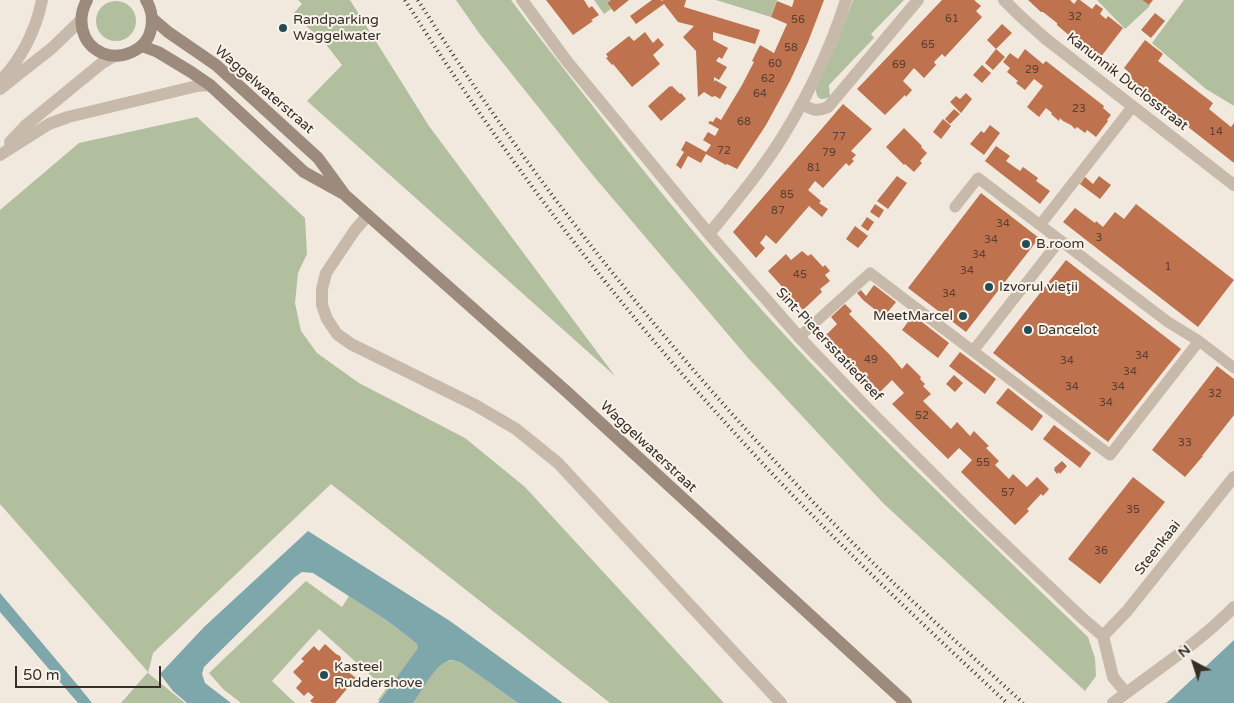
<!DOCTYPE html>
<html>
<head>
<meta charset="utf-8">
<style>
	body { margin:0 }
	#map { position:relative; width:1234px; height:703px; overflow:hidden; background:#f1e9de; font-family:"Varela Round",sans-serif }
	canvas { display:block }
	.north { position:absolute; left:1169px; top:638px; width:50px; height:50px; -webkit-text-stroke:4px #f9f3ea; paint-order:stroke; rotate:320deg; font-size:14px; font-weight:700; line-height:20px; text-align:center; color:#362e29 }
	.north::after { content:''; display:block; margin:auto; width:18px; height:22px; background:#362e29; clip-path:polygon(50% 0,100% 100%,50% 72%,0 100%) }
	.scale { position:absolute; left:15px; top:666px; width:146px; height:22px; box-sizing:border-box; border:2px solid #362e29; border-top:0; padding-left:6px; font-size:15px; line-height:18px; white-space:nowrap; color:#362e29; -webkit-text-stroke:4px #f9f3ea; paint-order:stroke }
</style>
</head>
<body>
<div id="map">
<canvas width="1234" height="703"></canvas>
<div class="north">N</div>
<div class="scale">50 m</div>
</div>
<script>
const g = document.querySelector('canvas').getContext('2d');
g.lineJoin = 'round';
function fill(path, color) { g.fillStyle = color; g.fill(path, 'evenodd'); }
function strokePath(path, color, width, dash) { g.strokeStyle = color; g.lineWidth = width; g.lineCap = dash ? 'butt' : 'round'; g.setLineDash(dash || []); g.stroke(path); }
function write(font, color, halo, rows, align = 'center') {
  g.font = font + ' "Varela Round",sans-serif'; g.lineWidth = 4; g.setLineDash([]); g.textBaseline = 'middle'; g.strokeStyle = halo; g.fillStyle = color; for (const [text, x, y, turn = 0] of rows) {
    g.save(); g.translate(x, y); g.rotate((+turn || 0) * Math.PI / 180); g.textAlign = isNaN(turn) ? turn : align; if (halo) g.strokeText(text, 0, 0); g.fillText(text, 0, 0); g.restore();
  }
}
fill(new Path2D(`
	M 298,0 L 350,0 L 429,126 L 615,376 L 307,101 L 342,65 L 324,42 L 293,14 L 302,4 Z
	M 456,0 L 511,0 L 529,24 C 599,114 668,205 744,290 C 852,412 971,524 1088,637 L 1095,658 L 1096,676 L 1085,691 L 883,503 L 748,358 L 591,173 L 479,33 Z
	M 594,0 L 611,0 L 607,3 L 611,9 L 604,14 Z
	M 716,0 L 777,0 L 771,17 Z
	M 853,0 L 904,0 L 871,34 L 874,38 L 829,85 L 830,97 C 820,101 816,99 816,88 L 837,42 Z
	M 1097,0 L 1142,0 L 1150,6 L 1125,29 Z
	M 1184,0 L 1234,0 L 1234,106 L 1206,89 L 1152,43 Z
	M96 21a20 20 0 1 1 40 0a20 20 0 1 1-40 0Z
	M 197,117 L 305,218 L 307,254 L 298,273 L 295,303 L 301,331 L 317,353 L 359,383 L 465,438 L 525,487 L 724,703 L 610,703 L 331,484 L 153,653 L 148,673 L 185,703 L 121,703 L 148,672 L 0,504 L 0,210 L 79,143 Z
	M 306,581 L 342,607 L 349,596 L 389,622 L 417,644 L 419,648 L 379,701 L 378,700 L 386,689 L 319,629 L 272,681 L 295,703 L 241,703 L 223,689 L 209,673 Z
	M 453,660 L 460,662 L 518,703 L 413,703 L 434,671 L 444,662 Z`), '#b2bf9e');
fill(new Path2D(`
	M 308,531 L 450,621 L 563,703 L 518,703 L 460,662 C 459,662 453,660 453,660 C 437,659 422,692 413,703 L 378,703 L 418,648 L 417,644 L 389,622 L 313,573 L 302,572 L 295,577 L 204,667 L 202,674 L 205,683 L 231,703 L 187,703 L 173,691 L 160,674 L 204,627 Z
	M 0,593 L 80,688 L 92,703 L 78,703 L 0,612 Z
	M 1234,640 L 1234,703 L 1166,703 L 1171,699 Z`), '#7ea7ac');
fill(new Path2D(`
	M 546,0 L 584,0 L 589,8 L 592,6 L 599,15 L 591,20 L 593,21 L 573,35 Z
	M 611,0 L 629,0 L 614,12 L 607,3 Z
	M 652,0 L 661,0 L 662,1 L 663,0 L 686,0 L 684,7 L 760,30 L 755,44 L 713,32 L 713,40 L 728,48 L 722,59 L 719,57 L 716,61 L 727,67 L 719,80 L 714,77 L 714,82 L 715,80 L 727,87 L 720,99 L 715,96 L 712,97 L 704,92 L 698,97 L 696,51 L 683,37 L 694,26 L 678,22 L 664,4 L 636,24 L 630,16 Z
	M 794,0 L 824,0 L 808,42 L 790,81 L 766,125 L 747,154 L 737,169 L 727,164 L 726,165 L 706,154 L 701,163 L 688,156 L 681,169 L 676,165 L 684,152 L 681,150 L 686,141 L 706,152 L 711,145 L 703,140 L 708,132 L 715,136 L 719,129 L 708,123 L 710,121 L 713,122 L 716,117 L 721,120 L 742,85 L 754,62 L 752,61 L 760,45 L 774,53 L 787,24 L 771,17 L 777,1 L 792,7 Z
	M 942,0 L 974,0 L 981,6 L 976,11 L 982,17 L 945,57 L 942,54 L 934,62 L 936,65 L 924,78 L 914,68 L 903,81 L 912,90 L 906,97 L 905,95 L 885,115 L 857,89 Z
	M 1028,0 L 1070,0 L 1074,4 L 1077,0 L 1080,0 L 1092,9 L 1096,4 L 1103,9 L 1100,14 L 1106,19 L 1108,16 L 1123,28 L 1100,58 L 1087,48 L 1088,46 L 1073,35 L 1071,37 L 1057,25 L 1057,23 L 1043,12 L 1041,12 Z
	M 1142,0 L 1153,0 L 1149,5 Z
	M 1155,13 L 1165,21 L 1151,38 L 1141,30 Z
	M 1002,24 L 1012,33 L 996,49 L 1005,57 L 993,70 L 985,63 L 996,49 L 987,40 Z
	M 645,32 L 653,43 L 658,38 L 664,45 L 653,55 L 660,64 L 632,87 L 613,64 L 612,65 L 606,58 L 608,57 L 606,54 L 629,36 L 634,41 Z
	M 1145,40 L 1163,54 L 1158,61 L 1213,103 L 1209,109 L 1231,127 L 1234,123 L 1234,163 L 1127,79 L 1131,74 L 1124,68 Z
	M 1025,49 L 1043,64 L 1046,61 L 1104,106 L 1103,108 L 1111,115 L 1107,120 L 1108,121 L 1096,137 L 1087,130 L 1085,133 L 1077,127 L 1075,129 L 1071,125 L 1063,121 L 1060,118 L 1059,121 L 1051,114 L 1052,113 L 1046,108 L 1039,117 L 1027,107 L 1043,86 L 1034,79 L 1025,90 L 1016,83 L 1018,81 L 1007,72 L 1010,68 L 1003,62 L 1010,53 L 1018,59 Z
	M 982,65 L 991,73 L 982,83 L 973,75 Z
	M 670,86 L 670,87 L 672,86 L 680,94 L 681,93 L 686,99 L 661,121 L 648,106 Z
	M 966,93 L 972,99 L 961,113 L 950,102 L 956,96 L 960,99 Z
	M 843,104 L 872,129 L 851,151 L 856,155 L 852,159 L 854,161 L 849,166 L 846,163 L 823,188 L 815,181 L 808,190 L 821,201 L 819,203 L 828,209 L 822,217 L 809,206 L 776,244 L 766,235 L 760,243 L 765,248 L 756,258 L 733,232 Z
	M 954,109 L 960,114 L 950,124 L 945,119 Z
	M 943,119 L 951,126 L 941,139 L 933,132 Z
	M 990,125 L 1000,133 L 984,155 L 970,144 L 981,131 L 984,133 Z
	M 904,128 L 922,146 L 921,147 L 927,153 L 920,161 L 922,163 L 914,172 L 905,164 L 904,165 L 886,147 Z
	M 996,146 L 1010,156 L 1006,161 L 1020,171 L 1023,167 L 1038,178 L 1036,181 L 1050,191 L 1040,204 L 985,161 Z
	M 897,176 L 907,183 L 888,209 L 877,201 Z
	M 1099,176 L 1111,185 L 1100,199 L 1080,184 L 1085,177 L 1093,184 Z
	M 981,193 L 1039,238 L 966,332 L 908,288 Z
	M 875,204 L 884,210 L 879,218 L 870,212 Z
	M 1136,204 L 1234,280 L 1198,327 L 1063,222 L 1075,208 L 1095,223 L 1096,221 L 1103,227 L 1115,212 L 1124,219 Z
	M 867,217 L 874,222 L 868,231 L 861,226 Z
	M 855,226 L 868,236 L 858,248 L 846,239 Z
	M 802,251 L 808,256 L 811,254 L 823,267 L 825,265 L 830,271 L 825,275 L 830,281 L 820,289 L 822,292 L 803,310 L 768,271 L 786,254 L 791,260 Z
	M 1066,260 L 1181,349 L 1108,442 L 993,353 Z
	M 874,285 L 896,302 L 884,317 L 863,300 L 857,293 L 861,290 L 866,296 Z
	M 845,304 L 852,311 L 849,314 L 890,355 L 902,369 L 907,363 L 921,377 L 920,379 L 925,384 L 923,386 L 931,394 L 923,401 L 951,429 L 957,422 L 970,436 L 974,431 L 989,446 L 986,448 L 999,461 L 995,465 L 1009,479 L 1013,474 L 1027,487 L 1037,477 L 1049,489 L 1043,496 L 1041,494 L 1027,509 L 1029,511 L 1015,525 L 961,472 L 972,460 L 959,448 L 948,459 L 892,404 L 904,393 L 892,380 L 880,392 L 826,335 L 837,324 L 831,317 Z
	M 913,315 L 949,343 L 938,358 L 902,330 Z
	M 960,352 L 996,379 L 985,394 L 949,366 Z
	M 1217,366 L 1234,379 L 1234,415 L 1202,456 L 1203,456 L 1185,477 L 1152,450 Z
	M 954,375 L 963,383 L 955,392 L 946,384 Z
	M 1008,388 L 1043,416 L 1032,431 L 996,403 Z
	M 1054,425 L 1091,453 L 1080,468 L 1043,439 Z
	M 1062,461 L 1067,466 L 1060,474 L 1059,472 L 1057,474 L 1054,470 L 1055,469 L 1054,468 Z
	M 1133,477 L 1165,502 L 1100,584 L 1068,559 Z
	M 325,644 L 336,654 L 340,656 L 341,659 L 340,662 L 337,664 L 340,666 L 341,666 L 356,678 L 335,703 L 313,703 L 310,701 L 314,697 L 308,692 L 304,696 L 296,688 L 302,681 L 293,672 L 304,661 L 301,659 L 314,646 L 319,651 Z`), '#be724e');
strokePath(new Path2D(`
	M 955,207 L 978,178 L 1168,322 L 1199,341 L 1234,368
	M 1040,225 L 1133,106
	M 799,337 L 870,273 L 1110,455 L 1199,341
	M 973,351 L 1060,240`), '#c8baaa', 11);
strokePath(new Path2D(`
	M 522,0 L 566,60 L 709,234 L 799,337 L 864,405 L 974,515 L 1080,616 L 1103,636 L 1113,677 L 1126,693
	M 1004,0 L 1019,15 L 1046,39 L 1234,185
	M 0,81 C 21,60 36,30 42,0
	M 0,89 L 52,48 L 81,20
	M 801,104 C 813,110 816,112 828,107 L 918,0
	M 10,142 L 25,126 L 102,63 L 114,56
	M 0,155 L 49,124 L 68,117 L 197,86 L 210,85
	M 368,215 L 355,230 L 326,273 L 322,289 L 322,305 L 327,319 L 337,334 L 351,344 L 475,405 L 516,429 L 558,463 L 781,703
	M 709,234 C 735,202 762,170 783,136 C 809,94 831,47 846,0
	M 1103,636 L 1127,611 L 1234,477
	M 1113,703 C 1154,671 1198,644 1234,607`), '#c8baaa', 12);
strokePath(new Path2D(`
	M 87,0 C 77,18 80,43 102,53 C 121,61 147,50 151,29 C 153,18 152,10 146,0
	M 153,19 L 168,32 L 216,65 L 248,94 L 318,158 L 345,195 L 567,392 L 906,703
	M 142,46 L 158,52 L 191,72 L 210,85 L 304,172 L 342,193`), '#9c8a7c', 12);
strokePath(new Path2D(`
	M 405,0 C 498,148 605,290 723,420 C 812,520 909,612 1007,703
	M 418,0 C 531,181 667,348 814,503 C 880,573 952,638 1023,703`), '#362e29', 4, [1, 4]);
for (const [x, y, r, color] of [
	[283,28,5,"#214e55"],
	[1026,244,5,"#214e55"],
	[989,287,5,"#214e55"],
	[963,316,5,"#214e55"],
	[1028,330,5,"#214e55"],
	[324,675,5,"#214e55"]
]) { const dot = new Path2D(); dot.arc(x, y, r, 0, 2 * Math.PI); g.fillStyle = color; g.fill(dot); strokePath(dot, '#f9f3ea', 2); }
write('11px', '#583f32', null, [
	["32",1075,17],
	["61",952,19],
	["56",798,20],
	["65",928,45],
	["58",791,48],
	["60",775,64],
	["69",899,65],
	["29",1032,70],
	["62",768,79],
	["64",760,94],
	["23",1079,109],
	["68",744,122],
	["14",1216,132],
	["77",839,137],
	["72",724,151],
	["79",829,153],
	["81",814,168],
	["85",787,195],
	["87",778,211],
	["34",1003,224],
	["3",1099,238],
	["34",991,240],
	["34",979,255],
	["1",1168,267],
	["34",967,271],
	["45",800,275],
	["34",949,294],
	["34",1142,356],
	["49",871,360],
	["34",1067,361],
	["34",1130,372],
	["34",1072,387],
	["34",1118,387],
	["32",1215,394],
	["34",1106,403],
	["52",922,416],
	["33",1185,443],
	["55",983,463],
	["57",1008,493],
	["35",1133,510],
	["36",1101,551]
]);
write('14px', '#362e29', '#f9f3ea', [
	["Randparking",293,20],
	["Waggelwater",293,36],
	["B.room",1036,244],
	["Izvorul vieţii",999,287],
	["MeetMarcel",953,316,"right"],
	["Dancelot",1038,330],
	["Kasteel",334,667],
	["Ruddershove",334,683]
], 'left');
write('14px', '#362e29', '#f9f3ea', [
	["Kanunnik Duclosstraat",1127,82,38],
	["Waggelwaterstraat",264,90,41],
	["Sint-Pietersstatiedreef",829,345,47],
	["Waggelwaterstraat",648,447,43],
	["Steenkaai",1158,548,-52]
]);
</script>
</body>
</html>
